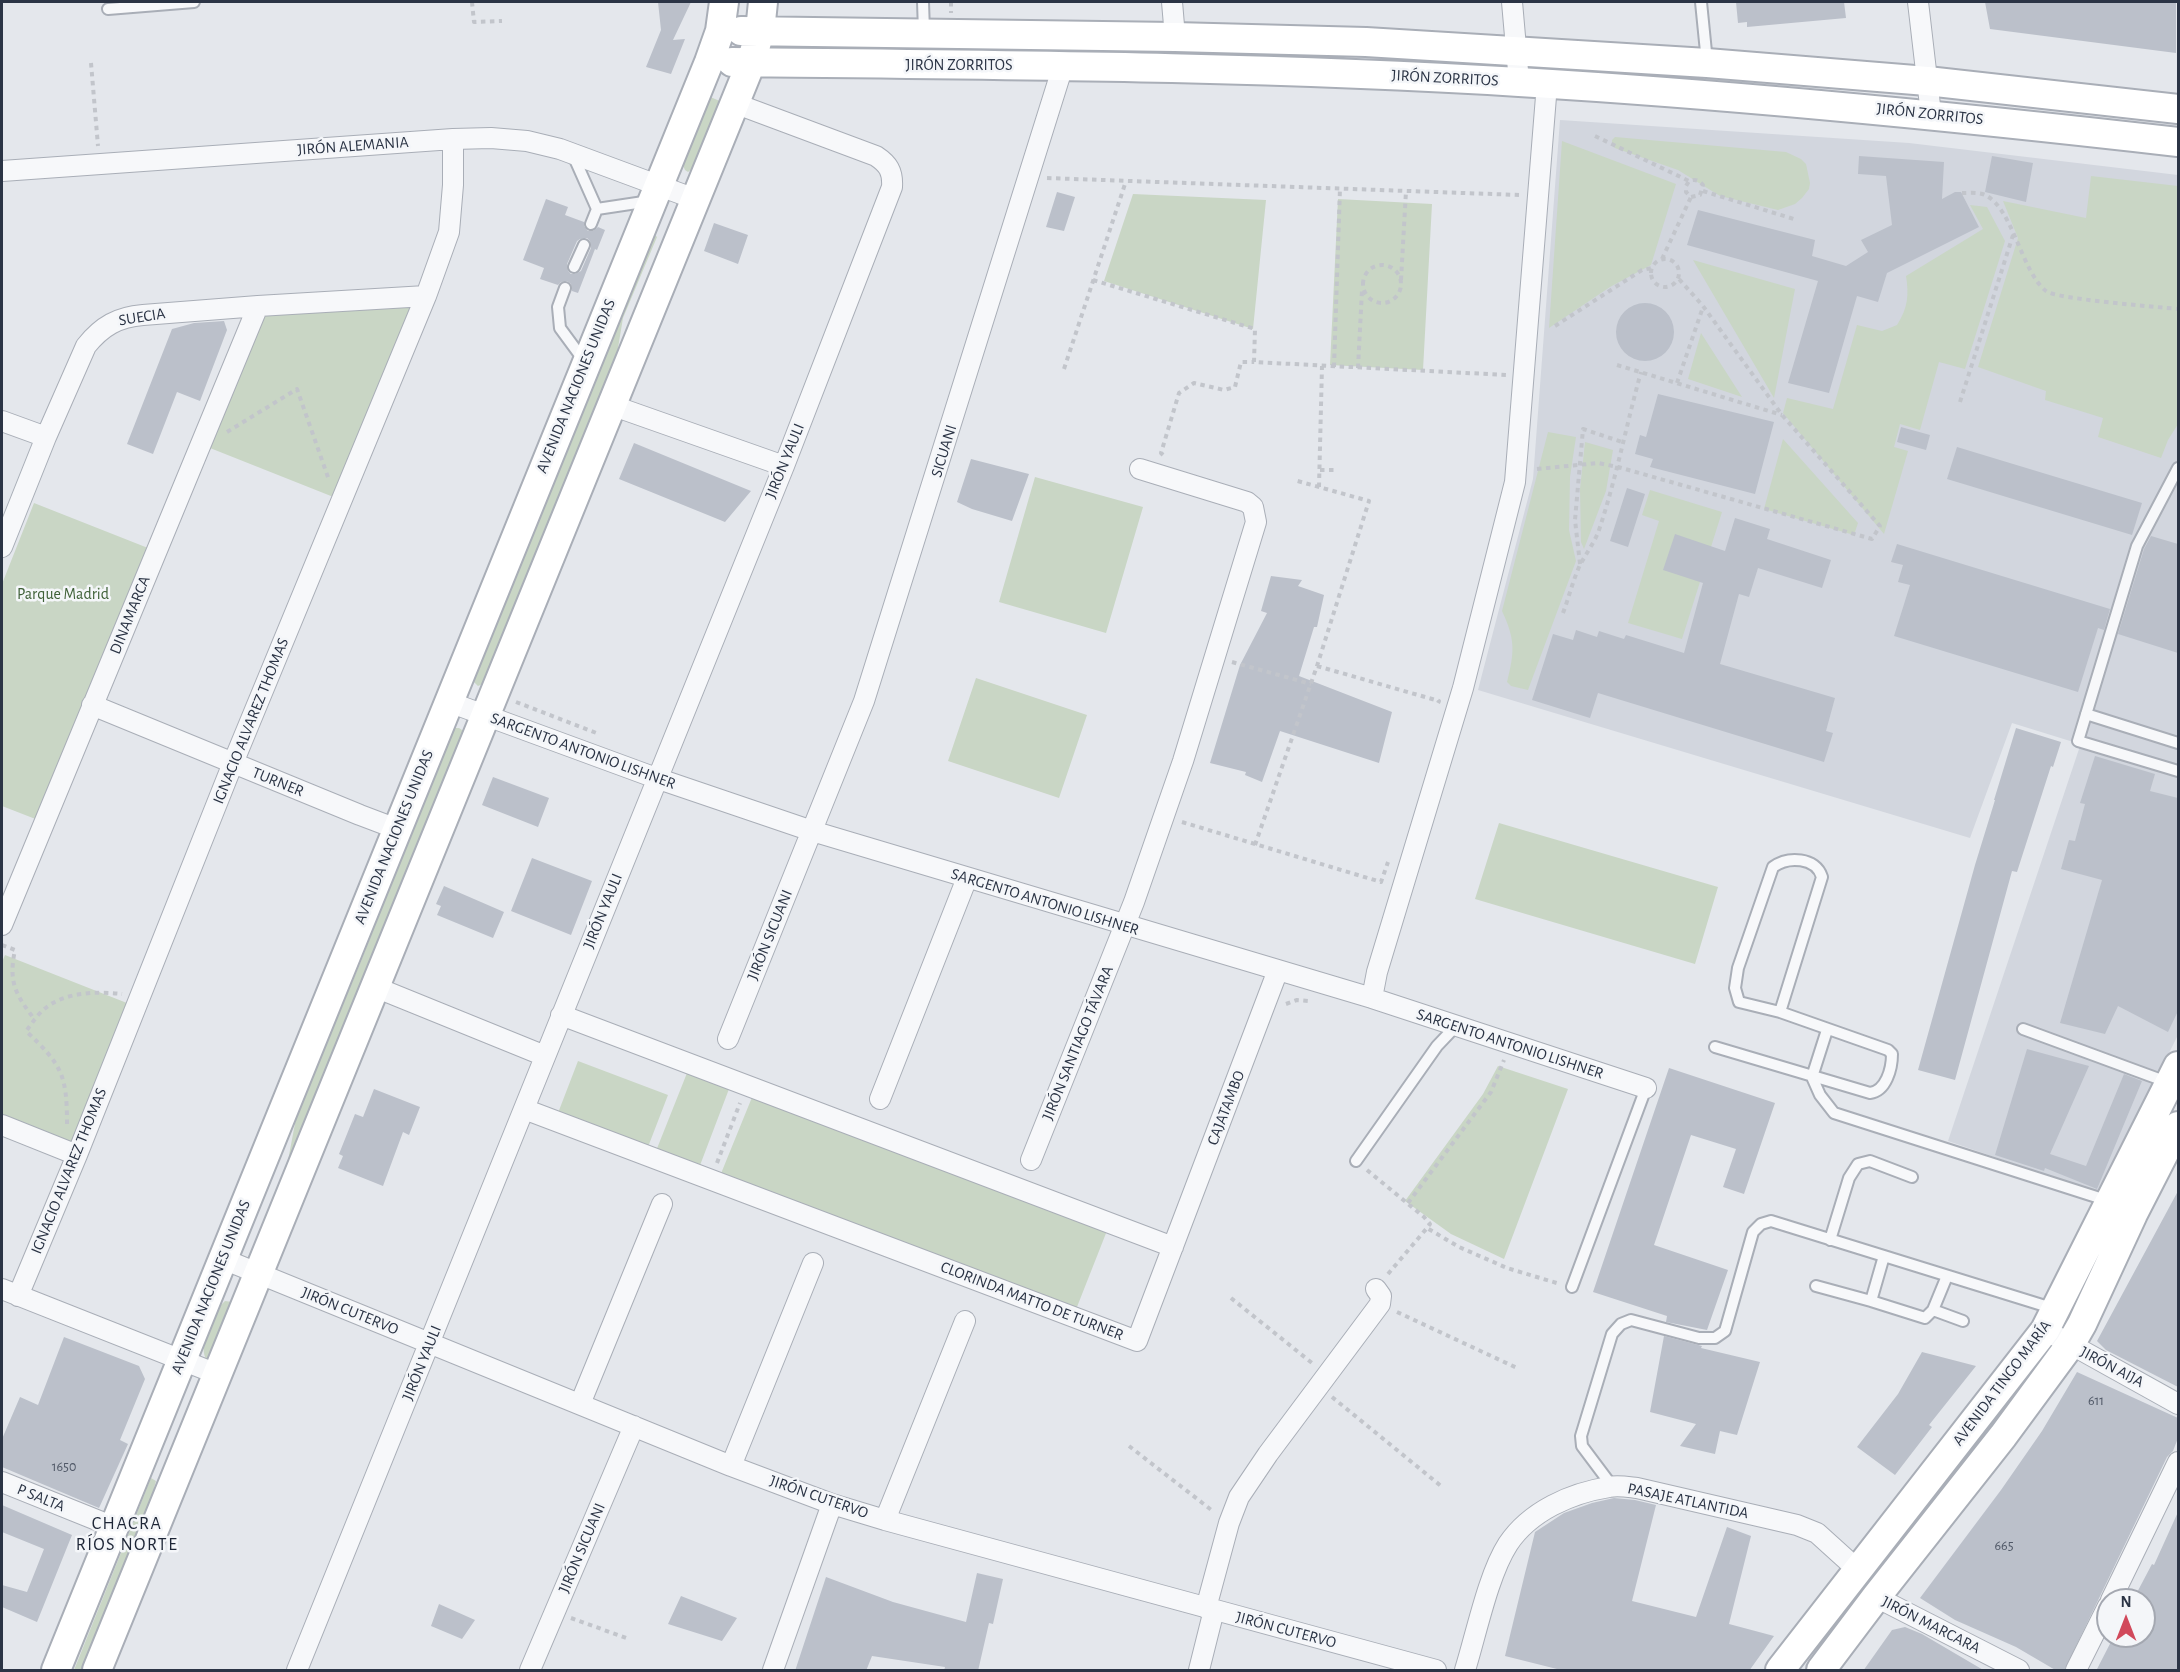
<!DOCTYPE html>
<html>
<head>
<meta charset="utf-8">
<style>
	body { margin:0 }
	#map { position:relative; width:2180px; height:1672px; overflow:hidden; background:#e4e7ec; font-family:"Alegreya Sans",sans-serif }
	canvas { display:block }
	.frame { position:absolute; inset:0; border:3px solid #2b3445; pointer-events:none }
	.north { position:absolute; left:2096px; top:1588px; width:60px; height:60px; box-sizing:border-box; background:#f4f6f9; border:2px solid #a4a8b1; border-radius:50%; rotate:0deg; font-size:16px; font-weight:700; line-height:24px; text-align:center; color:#2b3445 }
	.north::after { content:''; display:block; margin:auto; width:21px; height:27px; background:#d1495b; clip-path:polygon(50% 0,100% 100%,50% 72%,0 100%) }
</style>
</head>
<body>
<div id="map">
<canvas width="2180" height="1672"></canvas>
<div class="frame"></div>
<div class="north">N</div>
</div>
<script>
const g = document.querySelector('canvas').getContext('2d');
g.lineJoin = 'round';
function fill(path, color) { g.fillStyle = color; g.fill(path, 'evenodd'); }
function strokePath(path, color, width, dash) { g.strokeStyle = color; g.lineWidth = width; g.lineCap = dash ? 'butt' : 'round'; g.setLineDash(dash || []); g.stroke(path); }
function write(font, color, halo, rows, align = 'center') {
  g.font = font + ' "Alegreya Sans",sans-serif'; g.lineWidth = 5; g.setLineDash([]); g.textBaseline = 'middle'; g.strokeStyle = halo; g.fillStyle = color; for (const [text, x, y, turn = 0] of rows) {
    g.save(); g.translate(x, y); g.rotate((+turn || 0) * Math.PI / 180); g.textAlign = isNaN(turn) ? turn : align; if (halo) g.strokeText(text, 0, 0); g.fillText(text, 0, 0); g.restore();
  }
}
fill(new Path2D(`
	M 1560,120 L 1909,143 L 2178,175 L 2178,1035 L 2099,1193 L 1948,1141 L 2080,746 L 2167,771 L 2012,723 L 1970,838 L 1478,690 L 1533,479 Z`), '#d2d6de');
fill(new Path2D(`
	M 708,96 L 722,102 L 694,167 L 688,172 L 685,170 L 682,163 Z
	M 1615,137 L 1786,152 L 1801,159 L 1806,164 L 1810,183 L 1809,189 L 1802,198 L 1795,204 L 1778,210 L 1720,196 L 1678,170 L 1615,148 L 1612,145 L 1612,140 Z
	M 1562,141 L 1676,184 L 1651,265 L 1610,287 L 1549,328 Z
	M 2091,176 L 2178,186 L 2178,424 L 2168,440 L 2161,458 L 2098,437 L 2103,418 L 2045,400 L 2046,391 L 1978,367 L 2018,238 L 2003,201 L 2086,218 Z
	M 1133,194 L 1266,200 L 1253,329 L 1104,281 Z
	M 1338,199 L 1432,204 L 1423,370 L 1330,365 Z
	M 1970,205 L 1987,207 L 2005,241 L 1965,369 L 1939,362 L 1920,430 L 1900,424 L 1894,447 L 1908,451 L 1884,534 L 1783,413 L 1787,398 L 1833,409 L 1857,325 L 1882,331 L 1897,325 C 1908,308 1909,295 1906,276 L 1983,229 Z
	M 654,234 L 657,237 L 623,318 L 616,360 L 487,682 L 478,686 L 473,681 Z
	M 1693,260 L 1795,289 L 1774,398 Z
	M 424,297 L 341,500 L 210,448 L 261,316 Z
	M 1701,333 L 1742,397 L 1688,379 Z
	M 1548,432 L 1576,437 L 1570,477 L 1569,530 L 1576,561 L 1528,690 L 1511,686 L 1507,682 C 1515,651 1515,639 1502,611 Z
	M 1783,439 L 1858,523 L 1854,535 L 1764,509 Z
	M 1585,442 L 1613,450 L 1606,491 L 1584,549 L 1581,542 L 1580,489 Z
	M 1035,477 L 1143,507 L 1106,633 L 999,602 Z
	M 1650,490 L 1722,512 L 1682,639 L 1628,623 L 1659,521 L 1642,515 Z
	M 34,503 L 148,548 L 38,820 L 2,806 L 2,584 Z
	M 976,678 L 1087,715 L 1059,798 L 948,761 Z
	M 452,728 L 459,728 L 465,732 L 286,1171 L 297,1113 L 361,961 Z
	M 1499,823 L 1718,887 L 1695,964 L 1475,899 Z
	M 5,955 L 132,1005 L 73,1146 L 2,1118 L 2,962 Z
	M 578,1061 L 668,1095 L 648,1147 L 558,1113 Z
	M 1498,1066 L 1568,1089 L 1504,1259 L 1451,1234 L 1405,1201 L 1483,1094 Z
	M 687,1073 L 729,1089 L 699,1168 L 656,1151 Z
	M 757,1085 L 1112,1218 L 1075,1312 L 720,1176 Z
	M 225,1301 L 232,1302 L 210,1361 C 206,1358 205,1359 204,1353 C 202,1343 217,1315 221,1305 Z
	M 151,1478 L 156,1481 L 151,1499 L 150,1518 L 90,1670 L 74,1670 Z`), '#c9d6c5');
fill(new Path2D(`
	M 658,2 L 691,2 L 673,40 L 685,39 L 671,74 L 646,67 L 661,30 Z
	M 1736,2 L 1844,2 L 1846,18 L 1747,27 L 1747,22 L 1738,23 Z
	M 1985,2 L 2176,2 L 2176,53 L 1990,29 Z
	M 1859,156 L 1944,162 L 1942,199 L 1955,192 L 1961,192 L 1979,227 L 1887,273 L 1878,302 L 1857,296 L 1829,393 L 1788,383 L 1818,281 L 1687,245 L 1698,210 L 1815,240 L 1812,256 L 1846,266 L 1868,252 L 1861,240 L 1892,225 L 1886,176 L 1858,174 Z
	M 1992,156 L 2033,163 L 2026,202 L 1985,192 Z
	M 1057,192 L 1075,197 L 1064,231 L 1046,227 Z
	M 546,199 L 568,207 L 565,215 L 584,222 L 584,226 L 588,231 L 593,231 L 598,227 L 605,230 L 597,250 L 595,249 L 578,293 L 572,291 L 571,284 L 567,281 L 561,282 L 558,285 L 540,279 L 544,268 L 523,260 ZM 587,238 L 590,241 L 591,248 L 581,271 L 575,274 L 571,274 L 568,271 L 567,264 L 577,241 L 580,239 Z
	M 714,223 L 748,235 L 738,264 L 704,251 Z
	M1616 332a29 29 0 1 1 58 0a29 29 0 1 1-58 0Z
	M 224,321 L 227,330 L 200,401 L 177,392 L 153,454 L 127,444 L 172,329 L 194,323 Z
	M 1658,394 L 1774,422 L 1755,494 L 1650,467 L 1653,459 L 1635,454 L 1640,435 L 1646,437 Z
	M 1901,427 L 1930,435 L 1926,450 L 1897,442 Z
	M 634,443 L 751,491 L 725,522 L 619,479 Z
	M 1957,447 L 2142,503 L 2132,535 L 1947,479 Z
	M 971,459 L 1029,474 L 1012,521 L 972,509 L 957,502 Z
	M 1627,488 L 1645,494 L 1628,547 L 1610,541 Z
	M 1735,518 L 1770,529 L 1767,539 L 1831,560 L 1822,588 L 1758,568 L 1749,597 L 1739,594 L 1720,664 L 1835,698 L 1826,731 L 1833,733 L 1824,762 L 1598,693 L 1590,718 L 1532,700 L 1553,634 L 1573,640 L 1576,630 L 1597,637 L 1599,631 L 1624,639 L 1626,635 L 1684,653 L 1703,583 L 1663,570 L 1675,534 L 1725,551 Z
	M 2151,536 L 2178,544 L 2178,653 L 2118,634 L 2144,549 Z
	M 1897,544 L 2110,609 L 2104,630 L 2098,628 L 2078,692 L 1894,636 L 1910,585 L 1898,582 L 1903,565 L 1891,562 Z
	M 1271,576 L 1302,580 L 1298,586 L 1324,595 L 1317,627 L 1314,627 L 1299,676 L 1392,712 L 1379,763 L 1280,731 L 1262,782 L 1245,775 L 1246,772 L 1210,763 L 1240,665 L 1267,613 L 1261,611 Z
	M 2016,728 L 2061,742 L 2053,767 L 2051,766 L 2017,872 L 2012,871 L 1955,1080 L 1918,1070 L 1975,865 L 1995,800 L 1994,800 Z
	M 2095,756 L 2155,774 L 2150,791 L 2178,798 L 2178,1011 L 2168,1032 L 2118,1006 L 2105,1034 L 2060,1023 L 2102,880 L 2061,869 L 2069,840 L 2075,841 L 2085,804 L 2080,803 Z
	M 493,777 L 549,798 L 538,827 L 482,805 Z
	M 532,858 L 592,881 L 571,935 L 511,911 Z
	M 444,886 L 504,912 L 493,938 L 437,915 L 441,906 L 436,904 Z
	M 2027,1049 L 2089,1066 L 2050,1154 L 2086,1166 L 2124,1074 L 2142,1081 L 2097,1189 L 2045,1168 L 2044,1171 L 1995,1155 Z
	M 1669,1068 L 1775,1103 L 1744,1194 L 1723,1187 L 1736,1149 L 1691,1135 L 1654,1245 L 1728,1270 L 1707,1330 L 1666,1322 L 1667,1316 L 1593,1292 Z
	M 374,1089 L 420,1107 L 409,1135 L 403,1132 L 383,1186 L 338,1168 L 343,1156 L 339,1154 L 355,1114 L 363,1117 Z
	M 2178,1191 L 2178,1387 L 2106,1350 L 2097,1341 Z
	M 1664,1336 L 1702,1346 L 1701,1348 L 1760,1362 L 1737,1435 L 1720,1431 L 1715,1454 L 1680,1446 L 1696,1424 L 1650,1412 Z
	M 64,1337 L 139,1366 L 145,1379 L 120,1440 L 128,1444 L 99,1508 L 2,1467 L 2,1439 L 20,1397 L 38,1405 Z
	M 1922,1352 L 1976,1366 L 1929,1425 L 1932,1427 L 1895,1475 L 1857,1447 L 1898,1394 Z
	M 2077,1372 L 2178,1418 L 2178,1438 L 2173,1451 L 2167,1457 L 2064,1671 L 2057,1671 L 2016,1647 L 1955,1620 L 1920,1598 L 2001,1490 L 2042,1431 Z
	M 1614,1498 L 1635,1500 L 1656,1505 L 1632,1601 L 1696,1617 L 1727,1527 L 1751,1536 L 1729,1624 L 1774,1636 L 1749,1671 L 1565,1671 L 1505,1656 L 1535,1532 L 1564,1513 L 1592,1503 Z
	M 2,1505 L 72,1535 L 37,1622 L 2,1607 L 2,1585 L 27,1592 L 44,1549 L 2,1532 Z
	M 2178,1512 L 2178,1671 L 2096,1671 L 2114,1636 L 2144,1636 L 2144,1600 L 2133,1600 L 2152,1564 L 2154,1565 Z
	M 977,1573 L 1003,1579 L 993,1624 L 989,1623 L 978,1671 L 944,1671 L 945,1667 L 872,1656 L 866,1671 L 795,1671 L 826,1577 L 893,1602 L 966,1622 Z
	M 681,1596 L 737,1618 L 722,1641 L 668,1624 Z
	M 439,1604 L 475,1620 L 462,1639 L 431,1626 Z
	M 1905,1627 L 1922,1634 L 1985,1671 L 1863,1671 L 1892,1630 Z`), '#bbc0ca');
const lane = new Path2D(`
	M 923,2 L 924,31
	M 1701,2 L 1707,62
	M 108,9 L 194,2
	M 573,155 L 597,209 L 591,224
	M 597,209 L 650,201
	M 574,267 L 584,245
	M 565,288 L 558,307 L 560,328 L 585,362
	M 2178,468 L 2137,546 L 2078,741 L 2178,771
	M 2086,714 L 2178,743
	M 2023,1029 L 2167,1082
	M 1827,1030 L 1812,1077 L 1820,1095 L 1834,1113 L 2109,1201
	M 1715,1047 L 1870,1093 C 1886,1091 1892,1069 1892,1054 L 1888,1050 L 1780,1012 L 1739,1002 L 1735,988 L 1738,968 L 1773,867 C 1788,856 1816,857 1822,877 L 1780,1012
	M 1356,1161 L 1437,1046 L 1456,1026
	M 1830,1240 L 1849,1178 L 1858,1164 L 1870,1161 L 1912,1177
	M 1884,1256 L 1871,1301 L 1925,1318 L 1933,1310 L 1947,1276
	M 1816,1286 L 1871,1301
	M 1572,1287 L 1646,1088
	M 1933,1310 L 1963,1321
	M 1612,1486 L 1582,1446 L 1581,1436 L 1612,1334 L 1621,1324 L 1631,1320 L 1699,1338 L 1715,1338 L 1725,1331 L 1753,1232 L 1761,1224 L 1771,1221 L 2055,1309`);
const street = new Path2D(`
	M 1172,2 L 1175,37
	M 1512,2 L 1519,82
	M 1918,2 L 1931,114
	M 2,171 L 453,139 L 491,138 L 527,141 L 560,149 L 695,199
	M 611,405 L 784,466
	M 2,421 L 46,437
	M 2,547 L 46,437 L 86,346 C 102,326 118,317 143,315 L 258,306 L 426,296
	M 449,702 L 656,778 L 812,831 L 1372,998 L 1646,1088
	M 92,705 L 360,815 L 397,829
	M 2,925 L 258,306
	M 375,987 L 545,1056
	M 1372,998 L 1377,972 L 1463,688 L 1515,482 L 1547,84
	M 561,1015 L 1173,1247
	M 728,1039 L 864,701 L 1063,66
	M 880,1099 L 967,878
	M 524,1109 L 1137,1341 L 1278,970
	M 2,1125 L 77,1155
	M 1031,1160 L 1134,902 L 1183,761 L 1256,522 L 1253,507 L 1247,502 L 1140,469
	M 223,1259 L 731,1466 L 832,1504 L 885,1520 L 1436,1670
	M 2,1289 L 217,1374
	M 18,1296 L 77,1155 L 233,763 L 426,296 L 449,232 L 453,185 L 453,139
	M 2045,1330 L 2178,1404
	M 580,1404 L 662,1204
	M 731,1466 L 813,1263
	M 2,1482 L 114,1527
	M 885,1520 L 965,1321
	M 1876,1597 L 2019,1670
	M 2111,1600 L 2178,1462
	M 1206,1608 L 1229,1523 L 1239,1497 L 1268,1454 L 1380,1304 L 1381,1296 L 1376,1289
	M 297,1670 L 784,466 L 892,187 C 893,171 888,164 876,156 L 734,103
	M 530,1670 L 634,1426
	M 773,1670 L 832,1504
	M 1199,1670 L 1214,1610
	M 1465,1670 C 1476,1635 1488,1575 1508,1544 C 1530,1511 1571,1493 1609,1487 C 1618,1485 1628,1487 1637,1488 L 1797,1525 L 1817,1533 L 1859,1571
	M 2076,1670 L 2108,1606`);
const secondary = new Path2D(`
	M 741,31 L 1175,37 L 1366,42 L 1707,63 L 1927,81 L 2178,109
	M 732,62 C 994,65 1257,66 1519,82 C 1739,95 1959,117 2178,142
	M 56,1670 L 709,62 L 720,31 L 724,2
	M 97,1670 L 751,63 L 760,31 L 763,2
	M 1780,1670 L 2045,1330 L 2178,1066
	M 1821,1670 L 1876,1597 L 2003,1436 L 2070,1345 L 2082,1324 L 2133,1214 L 2178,1126`);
strokePath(lane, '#a9aeb7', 14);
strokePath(street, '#a9aeb7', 22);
strokePath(secondary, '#a9aeb7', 32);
strokePath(new Path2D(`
	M 472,2 L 474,22 L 502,21
	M 951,2 L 951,13
	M 91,63 L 98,146
	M 1595,136 L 1689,181 C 1695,179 1699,180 1703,185 L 1700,195 L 1691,197 L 1686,192 L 1686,186 L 1689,181
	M 1047,178 L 1519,195
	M 1703,191 L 1797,220
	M 1962,193 C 1969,193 1979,192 1985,195 C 2013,208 2021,271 2046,291 C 2055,299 2159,307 2178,309
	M1651 273a14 14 0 1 1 28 0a14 14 0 1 1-28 0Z
	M 1662,259 L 1691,197
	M1363 284a19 19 0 1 1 38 0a19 19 0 1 1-38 0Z
	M 1093,280 L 1255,329 L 1254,362 L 1506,375
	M 1401,280 L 1406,191
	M 1555,326 L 1642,270 L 1652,268
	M 1617,365 L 1782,415
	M 1334,367 L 1340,188
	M 1358,368 L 1362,290
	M 1064,369 L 1126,181
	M 1677,383 L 1703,307
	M 1960,402 L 2013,235
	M 227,432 L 297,389 L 329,480
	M 1163,455 L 1161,453 L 1179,393 L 1194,383 L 1224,390 L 1235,387 L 1241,362 L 1254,362
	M 1537,469 L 1598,463 L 1618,467 L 1872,539 L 1880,526 L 1782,415 L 1703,306 L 1679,279
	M 1320,470 L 1338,470
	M 1319,487 L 1322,366
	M 1580,564 L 1575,520 L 1583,429 L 1622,442
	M 1563,613 C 1569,597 1573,580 1580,565 C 1586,554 1593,544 1598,533 C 1616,480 1626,426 1641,372
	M 1232,662 L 1311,684
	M 1317,666 L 1439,701 L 1438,703
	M 516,702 L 599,734
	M 1182,822 L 1381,882 L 1388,862
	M 1255,845 L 1317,666 L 1369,501 L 1294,480
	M 2,945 L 15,950 C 8,983 16,995 35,1020
	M 1286,1004 L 1297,1000 L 1308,1001
	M 67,1124 C 67,1075 62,1065 26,1031 C 31,1025 35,1018 41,1012 C 61,992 95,991 122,994
	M 717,1163 L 740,1103
	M 1367,1170 L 1424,1217 L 1430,1224 L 1427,1228 L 1459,1247 L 1507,1268 L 1560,1284
	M 1408,1203 L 1491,1092 L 1504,1060
	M 1388,1274 L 1427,1228
	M 1231,1298 L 1312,1363
	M 1397,1312 L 1517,1368
	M 1332,1397 L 1441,1486
	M 1129,1446 L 1214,1512
	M 571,1618 L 629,1639`), '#c2c5cb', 4, [4.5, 4.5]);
strokePath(lane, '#f7f8fa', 10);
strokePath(street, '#f7f8fa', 20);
strokePath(secondary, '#fff', 28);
write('14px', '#4f5766', null, [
	["611",2096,1401],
	["1650",64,1467],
	["665",2004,1546]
]);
write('16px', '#2b3445', '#f4f6f9', [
	["JIRÓN ZORRITOS",959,65],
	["JIRÓN ZORRITOS",1445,78,3],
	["JIRÓN ZORRITOS",1930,114,6],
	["JIRÓN ALEMANIA",353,146,-4],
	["SUECIA",142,317,-9],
	["AVENIDA NACIONES UNIDAS",576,386,-68],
	["SICUANI",944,451,-73],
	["JIRÓN YAULI",785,461,-68],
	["DINAMARCA",130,615,-68],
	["IGNACIO ALVAREZ THOMAS",251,721,-68],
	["SARGENTO ANTONIO LISHNER",583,751,20],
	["TURNER",278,782,22],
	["AVENIDA NACIONES UNIDAS",394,837,-68],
	["SARGENTO ANTONIO LISHNER",1045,902,17],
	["JIRÓN YAULI",603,911,-68],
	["JIRÓN SICUANI",770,935,-68],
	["JIRÓN SANTIAGO TÁVARA",1078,1043,-68],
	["SARGENTO ANTONIO LISHNER",1510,1044,18],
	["CAJATAMBO",1226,1108,-69],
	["IGNACIO ALVAREZ THOMAS",69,1171,-68],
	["AVENIDA NACIONES UNIDAS",211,1287,-68],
	["CLORINDA MATTO DE TURNER",1032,1301,21],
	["JIRÓN CUTERVO",350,1311,22],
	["JIRÓN YAULI",422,1363,-68],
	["JIRÓN AIJA",2112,1367,28],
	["AVENIDA TINGO MARÍA",2002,1383,-53],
	["JIRÓN CUTERVO",819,1497,19],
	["P SALTA",41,1498,22],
	["PASAJE ATLANTIDA",1688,1501,12],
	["JIRÓN SICUANI",582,1548,-67],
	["JIRÓN MARCARA",1931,1625,27],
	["JIRÓN CUTERVO",1286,1630,15]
]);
write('16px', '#3f6138', '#f4f6f9', [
	["Parque Madrid",63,594]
]);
g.letterSpacing = '1.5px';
write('18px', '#1d2536', '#f4f6f9', [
	["CHACRA",127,1524],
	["RÍOS NORTE",127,1545]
]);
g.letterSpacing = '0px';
</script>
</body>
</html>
